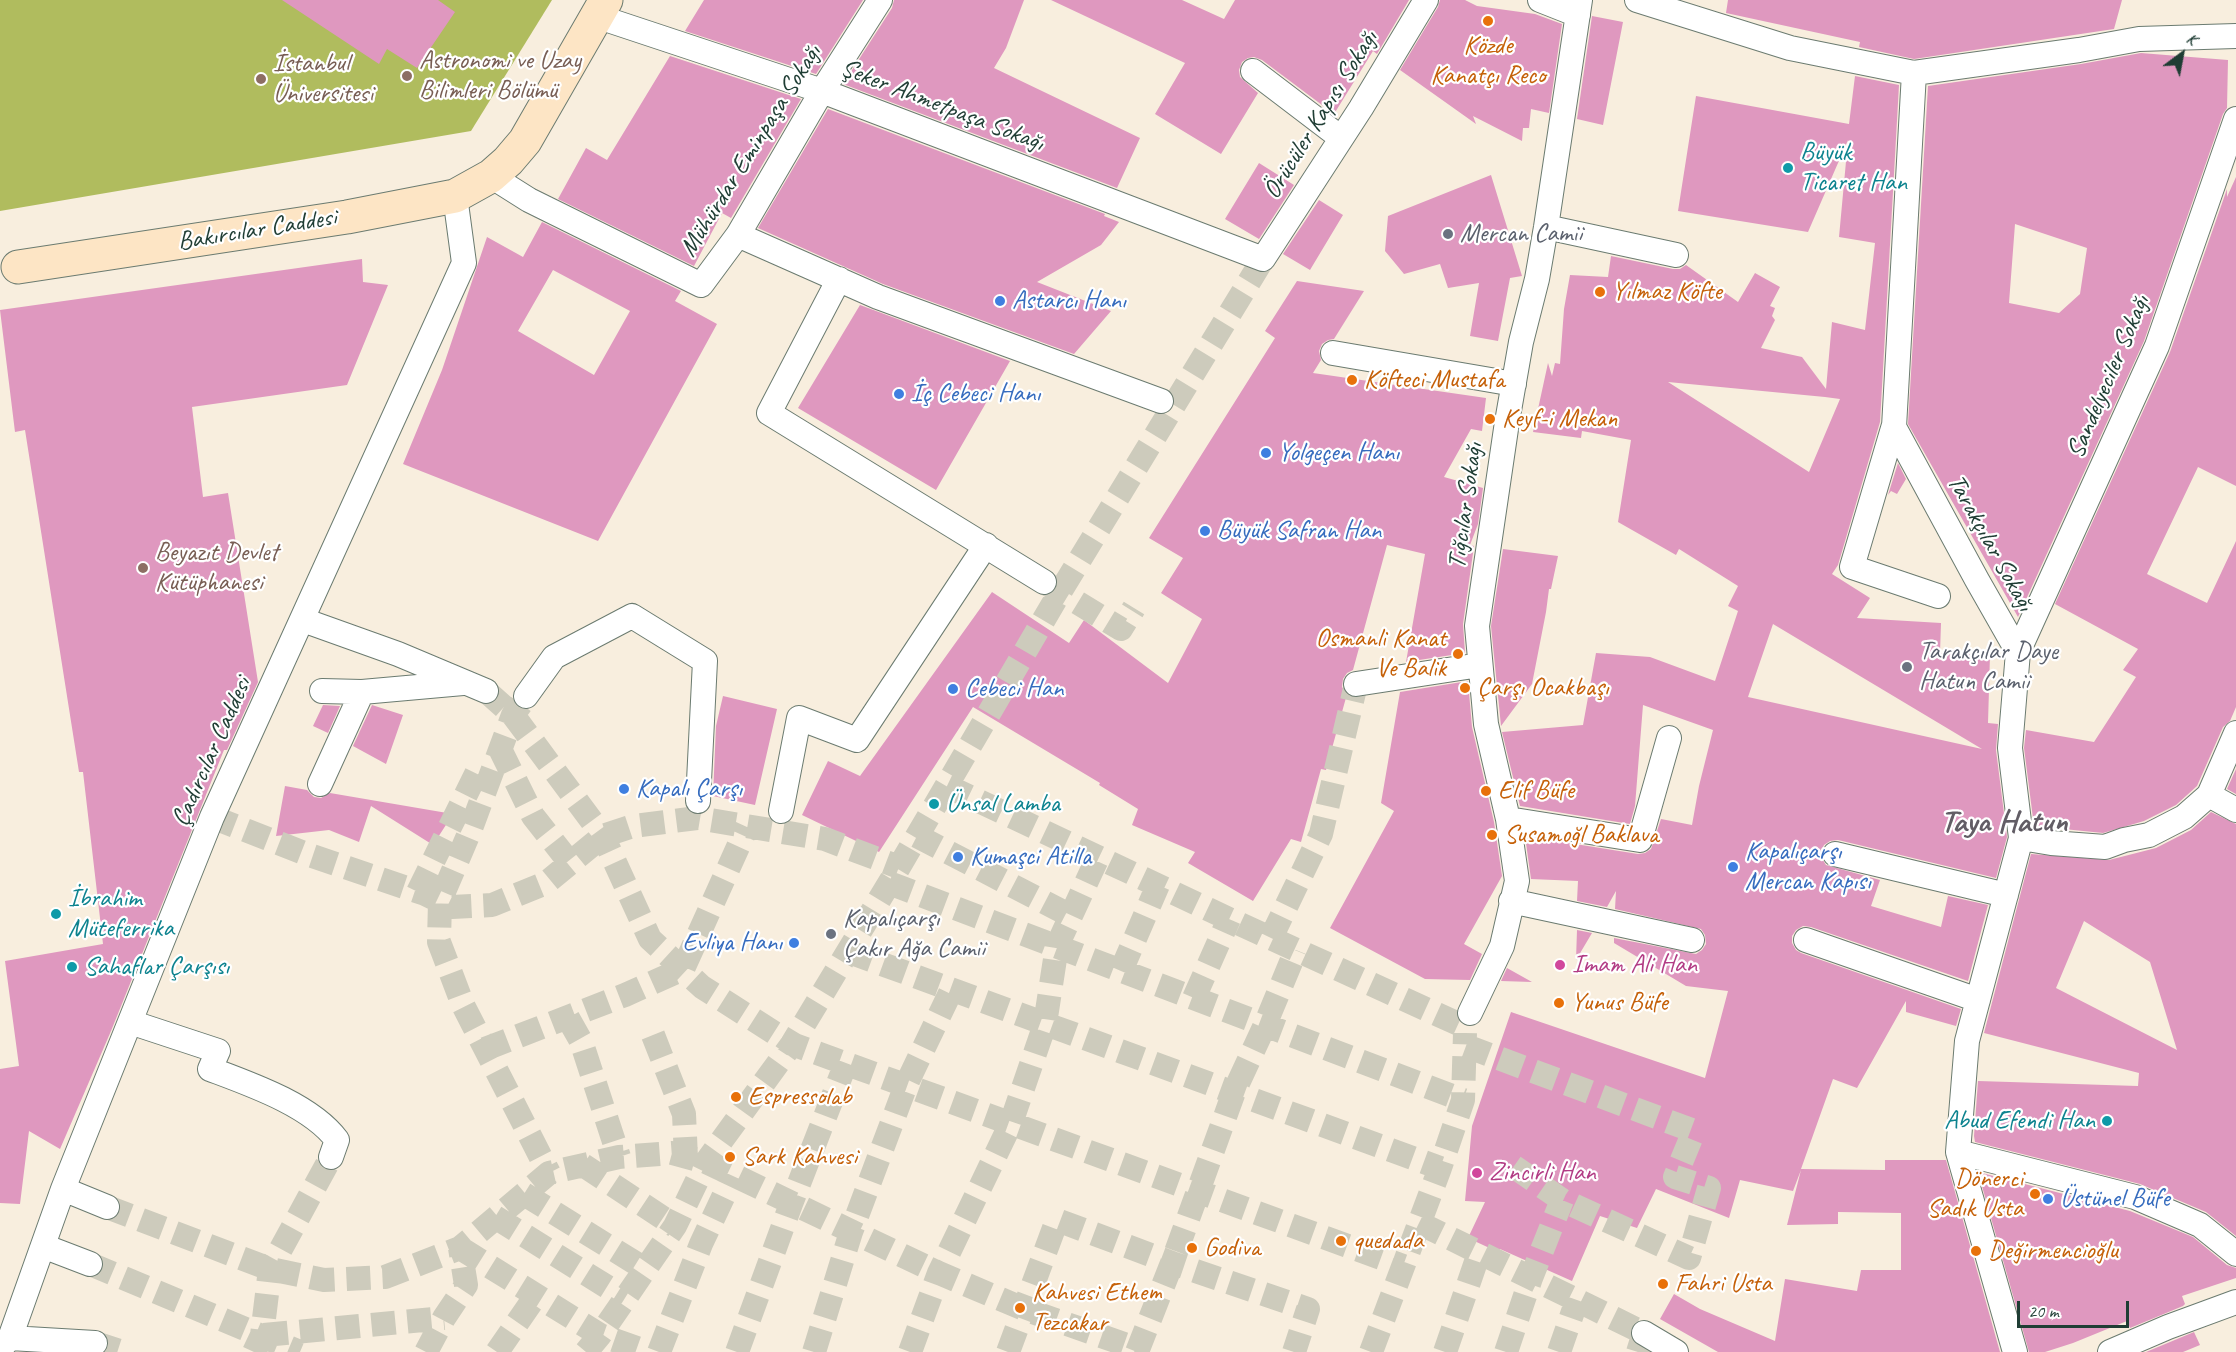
<!DOCTYPE html>
<html>
<head>
<meta charset="utf-8">
<style>
	body { margin:0 }
	#map { position:relative; width:2236px; height:1352px; overflow:hidden; background:#f8eede; font-family:Caveat,sans-serif }
	canvas { display:block }
	.north { position:absolute; left:2152px; top:24px; width:60px; height:60px; -webkit-text-stroke:4px #fff; paint-order:stroke; rotate:32deg; font-size:16px; font-weight:700; line-height:24px; text-align:center; color:#1f3d34 }
	.north::after { content:''; display:block; margin:auto; width:21px; height:27px; background:#1f3d34; clip-path:polygon(50% 0,100% 100%,50% 72%,0 100%) }
	.scale { position:absolute; left:2017px; top:1301px; width:112px; height:27px; box-sizing:border-box; border:3px solid #1f3d34; border-top:0; padding-left:8px; font-size:18px; line-height:21px; white-space:nowrap; color:#1f3d34; -webkit-text-stroke:4px #fff; paint-order:stroke }
</style>
</head>
<body>
<div id="map">
<canvas width="2236" height="1352"></canvas>
<div class="north">K</div>
<div class="scale">20 m</div>
</div>
<script>
const g = document.querySelector('canvas').getContext('2d');
g.lineJoin = 'round';
function fill(path, color) { g.fillStyle = color; g.fill(path, 'evenodd'); }
function strokePath(path, color, width, dash) { g.strokeStyle = color; g.lineWidth = width; g.lineCap = dash ? 'butt' : 'round'; g.setLineDash(dash || []); g.stroke(path); }
function write(font, color, halo, rows, align = 'center') {
  g.font = font + ' Caveat,sans-serif'; g.lineWidth = 4.5; g.setLineDash([]); g.textBaseline = 'middle'; g.strokeStyle = halo; g.fillStyle = color; for (const [text, x, y, turn = 0] of rows) {
    g.save(); g.translate(x, y); g.rotate((+turn || 0) * Math.PI / 180); g.textAlign = isNaN(turn) ? turn : align; if (halo) g.strokeText(text, 0, 0); g.fillText(text, 0, 0); g.restore();
  }
}
fill(new Path2D(`
	M 0,0 L 552,0 L 471,131 L 0,211 Z`), '#b0bc5e');
fill(new Path2D(`
	M 282,0 L 438,0 L 455,12 L 417,68 L 387,49 L 379,64 Z
	M 704,0 L 863,0 L 816,74 L 685,31 Z
	M 894,0 L 1024,0 L 1006,48 L 994,68 L 1140,138 L 1117,188 L 843,84 L 892,8 Z
	M 1051,0 L 1182,0 L 1224,19 L 1235,0 L 1409,0 L 1377,54 L 1373,51 L 1334,114 L 1262,60 L 1254,57 L 1248,58 L 1242,62 L 1239,70 L 1240,77 L 1258,93 L 1221,154 L 1155,114 L 1185,63 Z
	M 1440,0 L 1465,0 L 1477,6 L 1535,14 L 1562,24 L 1549,113 L 1531,109 L 1529,128 L 1523,128 L 1522,141 L 1473,116 L 1476,124 L 1400,70 L 1438,7 Z
	M 1728,0 L 2122,0 L 2114,29 L 1914,59 L 1859,47 L 1860,42 L 1726,13 Z
	M 1592,16 L 1623,22 L 1603,125 L 1577,119 Z
	M 2141,53 L 2228,60 L 2227,108 L 2223,114 L 2144,341 L 2018,617 L 1908,424 L 1928,86 L 2081,64 ZM 2015,224 L 2087,248 L 2080,294 L 2059,313 L 2009,303 Z
	M 670,56 L 801,99 L 731,218 L 722,213 L 694,266 L 558,199 L 586,148 L 607,160 Z
	M 1855,76 L 1899,85 L 1880,422 L 1838,565 L 1832,574 L 1870,598 L 1857,618 L 1941,623 L 1940,653 L 1990,655 L 1988,723 L 1998,724 L 1996,750 L 2007,837 L 1996,878 L 1838,840 L 1830,841 L 1824,845 L 1821,851 L 1821,857 L 1826,865 L 1880,880 L 1871,906 L 1941,927 L 1948,896 L 1988,905 L 1968,981 L 1811,927 L 1803,926 L 1796,930 L 1792,936 L 1792,943 L 1796,950 L 1801,953 L 1961,1009 L 1956,1026 L 1906,1012 L 1906,1001 L 1857,1088 L 1833,1079 L 1801,1169 L 1885,1170 L 1885,1160 L 1946,1160 L 2000,1352 L 1718,1352 L 1660,1319 L 1674,1294 L 1700,1309 L 1775,1341 L 1785,1279 L 1857,1291 L 1861,1270 L 1901,1270 L 1901,1213 L 1838,1212 L 1838,1224 L 1787,1225 L 1801,1170 L 1793,1191 L 1740,1180 L 1729,1218 L 1656,1189 L 1637,1228 L 1600,1216 L 1572,1281 L 1500,1249 L 1498,1252 L 1468,1238 L 1485,1202 L 1465,1201 L 1472,1126 L 1511,1012 L 1705,1078 L 1728,991 L 1686,986 L 1614,943 L 1614,938 L 1696,954 L 1702,950 L 1706,944 L 1705,935 L 1701,929 L 1615,909 L 1616,891 L 1607,907 L 1577,901 L 1578,881 L 1531,879 L 1525,836 L 1638,854 L 1645,853 L 1651,849 L 1661,819 L 1692,825 L 1699,786 L 1713,730 L 1643,705 L 1635,806 L 1630,824 L 1520,806 L 1502,732 L 1583,725 L 1596,653 L 1650,657 L 1715,681 L 1738,611 L 1728,606 L 1738,586 L 1679,549 L 1676,555 L 1618,522 L 1631,440 L 1582,431 L 1581,438 L 1533,432 L 1548,363 L 1552,376 L 1555,363 L 1560,364 L 1564,309 L 1570,275 L 1608,277 L 1611,256 L 1673,269 L 1680,269 L 1686,265 L 1738,302 L 1755,273 L 1780,287 L 1770,306 L 1775,308 L 1772,316 L 1775,320 L 1761,348 L 1802,357 L 1826,389 L 1832,322 L 1865,330 L 1875,243 L 1839,237 L 1848,140 L 1808,232 L 1678,211 L 1696,96 L 1849,124 ZM 1668,382 L 1825,397 L 1840,399 L 1809,472 ZM 1773,624 L 1982,749 L 1748,697 Z
	M 828,109 L 1105,214 L 1104,216 L 1119,222 L 1101,245 L 1037,282 L 1111,311 L 1074,354 L 883,284 L 758,228 Z
	M 1259,163 L 1294,185 L 1259,239 L 1225,219 Z
	M 1491,175 L 1522,276 L 1510,278 L 1498,341 L 1470,336 L 1479,283 L 1448,288 L 1440,264 L 1404,274 L 1385,251 L 1388,216 Z
	M 2236,177 L 2236,486 L 2198,467 L 2147,574 L 2207,603 L 2236,541 L 2236,707 L 2230,721 L 2223,727 L 2197,786 L 2176,805 L 2144,821 L 2103,833 L 2034,826 L 2024,748 L 2026,730 L 2094,742 L 2136,677 L 2123,670 L 2138,649 L 2055,604 L 2170,352 L 2227,189 L 2227,197 Z
	M 1319,200 L 1343,215 L 1310,270 L 1283,254 Z
	M 542,222 L 681,291 L 675,301 L 717,324 L 598,541 L 403,464 L 442,370 L 487,237 L 523,257 ZM 553,270 L 630,311 L 594,375 L 518,331 Z
	M 362,259 L 363,282 L 388,285 L 347,385 L 192,407 L 203,497 L 228,493 L 258,682 L 227,750 L 224,750 L 111,1031 L 60,1149 L 29,1131 L 20,1204 L 0,1203 L 0,1069 L 19,1066 L 5,961 L 103,944 L 83,772 L 79,772 L 25,430 L 15,432 L 0,310 Z
	M 1297,281 L 1364,291 L 1334,339 L 1328,340 L 1322,344 L 1319,351 L 1321,360 L 1313,373 L 1486,398 L 1482,431 L 1471,429 L 1444,477 L 1483,488 L 1478,524 L 1470,545 L 1474,546 L 1463,624 L 1465,653 L 1406,662 L 1425,554 L 1387,545 L 1353,670 L 1347,673 L 1343,679 L 1342,687 L 1347,694 L 1326,770 L 1321,769 L 1301,842 L 1291,839 L 1253,901 L 1188,863 L 1195,852 L 1132,825 L 1138,809 L 1099,785 L 1100,783 L 973,707 L 879,852 L 802,815 L 828,761 L 860,776 L 992,592 L 1069,643 L 1084,620 L 1168,683 L 1202,619 L 1161,593 L 1183,558 L 1149,538 L 1275,338 L 1265,331 Z
	M 860,305 L 1010,361 L 936,490 L 798,408 Z
	M 1898,463 L 1906,479 L 1897,494 L 1891,491 L 1888,495 Z
	M 1503,549 L 1558,556 L 1551,589 L 1549,589 L 1546,612 L 1532,684 L 1501,726 L 1491,626 Z
	M 1468,681 L 1472,727 L 1494,822 L 1502,876 L 1464,944 L 1482,954 L 1470,980 L 1425,979 L 1330,928 L 1394,811 L 1381,803 L 1400,692 Z
	M 723,696 L 777,709 L 755,805 L 713,796 L 716,726 Z
	M 323,705 L 340,706 L 328,733 L 313,726 Z
	M 372,705 L 403,715 L 386,764 L 353,746 Z
	M 2236,769 L 2236,794 L 2227,789 Z
	M 285,786 L 307,790 L 314,797 L 321,798 L 330,793 L 453,814 L 433,845 L 371,806 L 359,842 L 329,830 L 276,836 Z
	M 2211,812 L 2236,824 L 2236,1236 L 2206,1212 L 2140,1184 L 1975,1142 L 1974,1136 L 1978,1081 L 2138,1086 L 2139,1073 L 1984,1033 L 2031,854 L 2109,860 L 2156,848 L 2191,830 ZM 2084,921 L 2150,962 L 2177,1050 L 2056,988 Z
	M 1577,930 L 1592,933 L 1576,960 Z
	M 1507,968 L 1532,982 L 1501,981 Z
	M 1978,1172 L 2130,1211 L 2193,1237 L 2227,1265 L 2236,1268 L 2236,1278 L 2182,1296 L 2185,1304 L 2183,1306 L 2130,1328 L 2127,1321 L 2073,1343 L 2045,1352 L 2029,1352 Z
	M 2194,1332 L 2200,1345 L 2183,1352 L 2146,1352 Z`), '#df98bf');
strokePath(new Path2D(`
	M 1047,584 L 1121,629 L 1134,608
	M 486,691 L 513,715 L 603,836 L 650,939 L 702,987 L 792,1044 L 1403,1266
	M 521,704 L 513,715 L 470,831 L 440,901 L 439,942 L 463,1005 L 549,1173
	M 500,749 L 533,816 L 570,863
	M 947,786 L 1229,919 L 1465,1027
	M 212,817 L 309,855 L 425,894 L 452,907 L 492,905 L 546,883 L 603,836 L 633,826 L 697,818 L 825,839 L 899,867
	M 917,836 L 1071,916
	M 889,883 L 1463,1100
	M 418,892 L 477,772
	M 1271,938 L 1321,834 L 1356,684
	M 849,952 L 1440,1168
	M 1121,971 L 1158,885
	M 1194,998 L 1229,919
	M 568,1018 L 581,1041 L 619,1157
	M 653,1035 L 684,1114 L 686,1158
	M 1466,1046 L 1694,1131 L 1675,1177 L 1709,1188 L 1689,1258 L 1562,1200 L 1513,1166
	M 485,1049 L 625,995 L 683,969 L 747,827
	M 583,1165 L 675,1226
	M 524,1194 L 645,1269
	M 107,1207 L 270,1269 L 324,1280 L 385,1277 L 460,1248 L 549,1173 L 619,1157 L 672,1153 L 706,1162 L 939,1273 L 1024,1309 L 1147,1352
	M 495,1217 L 625,1298
	M 1419,1223 L 1644,1333 L 1638,1352
	M 460,1248 L 600,1335 L 648,1352
	M 90,1264 L 300,1352
	M 264,1335 L 444,1318
	M 95,1343 L 123,1352
	M 254,1352 L 262,1335 L 270,1269 L 331,1157
	M 426,1352 L 444,1318 L 466,1285 L 460,1248
	M 497,1352 L 535,1297
	M 586,1352 L 600,1335 L 675,1226 L 706,1162 L 792,1044 L 899,867 L 1060,592 L 1263,259
	M 659,1352 L 701,1244 L 733,1176
	M 737,1352 L 791,1204 L 846,1063
	M 814,1352 L 851,1232 L 906,1085 L 952,989
	M 910,1352 L 939,1273 L 1011,1123 L 1045,1024 L 1057,946 L 1098,857
	M 1008,1352 L 1057,1220 L 1172,1263 L 1308,1309 L 1294,1352
	M 1137,1352 L 1172,1263 L 1234,1092 L 1265,1025 L 1296,950
	M 1371,1352 L 1440,1168 L 1463,1100 L 1465,1033
	M 1445,1352 L 1479,1253
	M 1506,1352 L 1531,1278 L 1562,1200
	M 1559,1352 L 1577,1300`), '#cdcbbc', 24, [24, 12]);
const pedestrian = new Path2D(`
	M 1540,0 L 1578,15
	M 1637,0 L 1790,48 L 1914,73 L 2079,50 L 2139,39 L 2236,36
	M 596,16 L 822,91 L 1263,259 L 1361,108 L 1426,0
	M 1253,71 L 1341,138
	M 1914,73 L 1894,427 L 1977,580 L 2018,652 L 2010,748 L 2021,838 L 1967,1041 L 1958,1152 L 2015,1352
	M 491,176 L 529,200 L 701,285 L 738,235 L 822,91 L 880,0
	M 1546,227 L 1676,255
	M 738,235 L 878,297 L 1161,401
	M 839,279 L 769,413 L 1044,582
	M 1333,353 L 1514,384
	M 1894,425 L 1852,567 L 1938,596
	M 303,620 L 398,654 L 486,691
	M 2018,652 L 2157,346 L 2236,119
	M 1356,684 L 1480,665
	M 322,691 L 362,692 L 463,683
	M 526,696 L 554,657 L 632,616 L 705,661 L 698,801
	M 320,784 L 362,692
	M 2209,795 L 2236,733
	M 781,811 L 799,718 L 857,740 L 986,545
	M 1508,819 L 1640,840 L 1669,738
	M 2021,838 L 2051,843 L 2105,847 L 2124,840 L 2149,835 L 2184,817 L 2209,795 L 2236,810
	M 1835,854 L 2006,895
	M 1511,901 L 1692,940
	M 1806,940 L 1978,1000
	M 1470,1013 L 1502,946 L 1517,881 L 1508,819 L 1486,724 L 1477,626 L 1507,422 L 1521,342 L 1537,279 L 1546,227 L 1580,0
	M 130,1022 L 218,1051 L 210,1069 C 250,1084 311,1105 337,1140 L 331,1157
	M 1958,1152 L 2135,1197 L 2200,1225 L 2236,1254
	M 63,1189 L 107,1207
	M 43,1246 L 90,1264
	M 1644,1333 L 1676,1352
	M 10,1338 L 95,1343
	M 0,1349 L 10,1338 L 63,1189 L 212,817 L 464,263 L 455,196
	M 2110,1352 L 2168,1327 L 2236,1302`);
const secondary = new Path2D(`
	M 18,267 L 347,217 L 455,196 L 491,176 L 508,161 L 525,141 L 606,0`);
strokePath(pedestrian, '#6b7b70', 26);
strokePath(secondary, '#6b7b70', 35);
strokePath(pedestrian, '#fff', 24);
strokePath(secondary, '#fde5c5', 33);
for (const [x, y, r, color] of [
	[1488,21,6,"#e8710a"],
	[407,76,6,"#8d6e63"],
	[261,79,6,"#8d6e63"],
	[1788,168,6,"#0f9aa8"],
	[1448,234,6,"#6b7280"],
	[1600,292,6,"#e8710a"],
	[1000,301,6,"#3f7fe0"],
	[1352,380,6,"#e8710a"],
	[899,394,6,"#3f7fe0"],
	[1490,419,6,"#e8710a"],
	[1266,453,6,"#3f7fe0"],
	[1205,531,6,"#3f7fe0"],
	[143,568,6,"#8d6e63"],
	[1458,654,6,"#e8710a"],
	[1907,667,6,"#6b7280"],
	[1465,688,6,"#e8710a"],
	[953,689,6,"#3f7fe0"],
	[624,789,6,"#3f7fe0"],
	[1486,791,6,"#e8710a"],
	[934,804,6,"#0f9aa8"],
	[1492,835,6,"#e8710a"],
	[958,857,6,"#3f7fe0"],
	[1733,867,6,"#3f7fe0"],
	[56,914,6,"#0f9aa8"],
	[831,934,6,"#6b7280"],
	[794,943,6,"#3f7fe0"],
	[1560,965,6,"#d1479c"],
	[72,967,6,"#0f9aa8"],
	[1559,1003,6,"#e8710a"],
	[736,1097,6,"#e8710a"],
	[2107,1121,6,"#0f9aa8"],
	[730,1157,6,"#e8710a"],
	[1477,1173,6,"#d1479c"],
	[2035,1194,6,"#e8710a"],
	[2048,1199,6,"#3f7fe0"],
	[1341,1241,6,"#e8710a"],
	[1192,1248,6,"#e8710a"],
	[1976,1251,6,"#e8710a"],
	[1663,1284,6,"#e8710a"],
	[1020,1308,6,"#e8710a"]
]) { const dot = new Path2D(); dot.arc(x, y, r, 0, 2 * Math.PI); g.fillStyle = color; g.fill(dot); strokePath(dot, '#fff', 2); }
write('26px', '#c56008', '#fff', [
	["Közde",1488,46,"center"],
	["Kanatçı Reco",1488,76,"center"],
	["Yılmaz Köfte",1612,292],
	["Köfteci Mustafa",1364,380],
	["Keyf-i Mekan",1502,419],
	["Osmanli Kanat",1446,639,"right"],
	["Ve Balik",1446,669,"right"],
	["Çarşı Ocakbaşı",1477,688],
	["Elif Büfe",1498,791],
	["Susamoğl Baklava",1504,835],
	["Yunus Büfe",1571,1003],
	["Espressolab",748,1097],
	["Sark Kahvesi",742,1157],
	["Dönerci",2023,1179,"right"],
	["Sadık Usta",2023,1209,"right"],
	["quedada",1353,1241],
	["Godiva",1204,1248],
	["Değirmencioğlu",1988,1251],
	["Fahri Usta",1675,1284],
	["Kahvesi Ethem",1032,1293],
	["Tezcakar",1032,1323]
], 'left');
write('26px', '#785e54', '#fff', [
	["Astronomi ve Uzay",419,61],
	["Bilimleri Bölümü",419,91],
	["İstanbul",273,64],
	["Üniversitesi",273,94],
	["Beyazıt Devlet",155,553],
	["Kütüphanesi",155,583]
], 'left');
write('26px', '#1f3d34', '#fff', [
	["Şeker Ahmetpaşa Sokağı",942,106,21],
	["Örücüler Kapısı Sokağı",1321,115,-58],
	["Mühürdar Eminpaşa Sokağı",751,151,-58],
	["Bakırcılar Caddesi",257,230,-9],
	["Sandelyeciler Sokağı",2109,377,-67],
	["Tığcılar Sokağı",1466,506,-82],
	["Tarakçılar Sokağı",1990,543,61],
	["Çadırcılar Caddesi",212,752,-66]
]);
write('26px', '#0d838f', '#fff', [
	["Büyük",1800,153],
	["Ticaret Han",1800,183],
	["Ünsal Lamba",946,804],
	["İbrahim",68,899],
	["Müteferrika",68,929],
	["Sahaflar Çarşısı",84,967],
	["Abud Efendi Han",2095,1121,"right"]
], 'left');
write('26px', '#5b616d', '#fff', [
	["Mercan Camii",1460,234],
	["Tarakçılar Daye",1919,652],
	["Hatun Camii",1919,682],
	["Kapalıçarşı",843,919],
	["Çakır Ağa Camii",843,949]
], 'left');
write('26px', '#366cbe', '#fff', [
	["Astarcı Hanı",1012,301],
	["İç Cebeci Hanı",911,394],
	["Yolgeçen Hanı",1278,453],
	["Büyük Safran Han",1217,531],
	["Cebeci Han",965,689],
	["Kapalı Çarşı",636,789],
	["Kapalıçarşı",1745,852],
	["Mercan Kapısı",1745,882],
	["Kumaşci Atilla",970,857],
	["Evliya Hanı",782,943,"right"],
	["Üstünel Büfe",2060,1199]
], 'left');
write('26px', '#b23c85', '#fff', [
	["Imam Ali Han",1572,965],
	["Zincirli Han",1489,1173]
], 'left');
write('bold 32px', '#625d65', '#fff', [
	["Taya Hatun",2004,823]
]);
</script>
</body>
</html>
